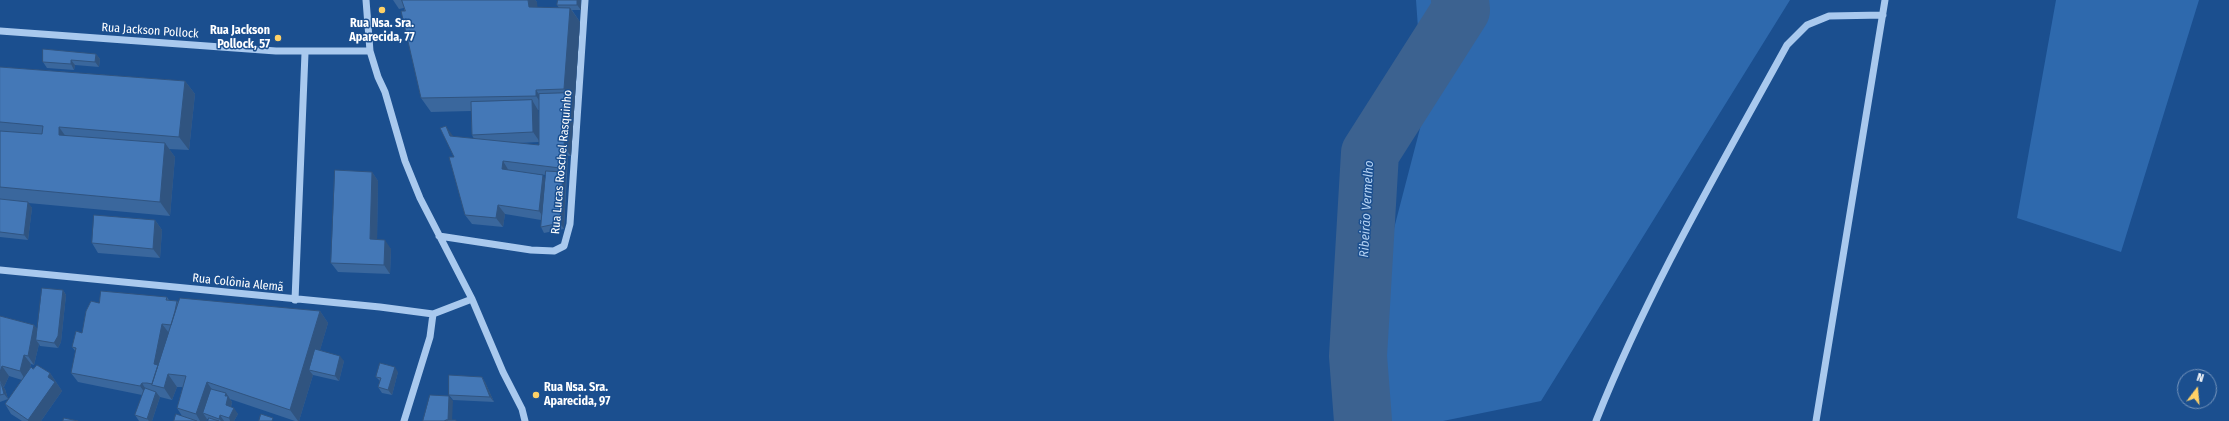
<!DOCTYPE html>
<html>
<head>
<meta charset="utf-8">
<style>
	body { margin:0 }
	#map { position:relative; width:2229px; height:421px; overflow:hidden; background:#1b4f8f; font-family:"Fira Sans Condensed",sans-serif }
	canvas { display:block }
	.north { position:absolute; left:2177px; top:369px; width:40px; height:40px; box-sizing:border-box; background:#1b4f8f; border:1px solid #7695bc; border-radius:50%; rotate:16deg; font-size:11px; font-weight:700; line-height:16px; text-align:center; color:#fff }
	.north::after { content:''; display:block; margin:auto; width:14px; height:18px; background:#ffd166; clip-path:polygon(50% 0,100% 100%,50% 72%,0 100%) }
</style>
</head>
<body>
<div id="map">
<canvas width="2229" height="421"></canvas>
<div class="north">N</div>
</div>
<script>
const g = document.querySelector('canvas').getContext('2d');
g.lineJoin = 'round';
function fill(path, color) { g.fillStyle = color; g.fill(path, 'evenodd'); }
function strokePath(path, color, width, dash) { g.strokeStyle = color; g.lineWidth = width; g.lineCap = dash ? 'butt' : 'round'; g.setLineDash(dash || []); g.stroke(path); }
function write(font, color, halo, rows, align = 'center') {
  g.font = font + ' "Fira Sans Condensed",sans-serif'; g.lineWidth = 3; g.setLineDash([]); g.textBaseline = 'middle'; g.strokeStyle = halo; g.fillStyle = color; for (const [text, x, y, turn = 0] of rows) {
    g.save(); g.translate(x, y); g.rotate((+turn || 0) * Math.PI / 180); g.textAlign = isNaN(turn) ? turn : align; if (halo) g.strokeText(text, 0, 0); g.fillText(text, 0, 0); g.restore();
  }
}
fill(new Path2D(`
	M 1416,0 L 1790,0 L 1541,401 L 1443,421 L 1337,421 L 1372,313 L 1424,113 Z
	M 2056,0 L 2199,0 L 2121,252 L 2017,218 Z`), '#2e69ad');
strokePath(new Path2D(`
	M 1363,421 L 1358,356 L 1370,153 L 1461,10 L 1460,0`), '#3c6290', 58);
strokePath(new Path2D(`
	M 366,0 L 370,51 L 378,77 L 385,92 L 405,161 L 420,198 L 472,299 L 503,372 L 522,409 L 525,421
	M 0,31 L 276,51 L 370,51
	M 439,236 L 531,250 L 554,251 L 564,246 L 570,224 L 585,0
	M 0,270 L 380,307 L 433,314 L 472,299
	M 295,300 L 305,53
	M 404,421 L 430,337 L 433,314
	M 1596,421 C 1648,290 1719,169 1787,45 L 1807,25 L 1829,16 L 1883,15
	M 1816,421 L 1885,0`), '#a9c9ee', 7);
fill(new Path2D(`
	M 393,0 L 535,0 L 537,2 L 537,7 L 559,8 L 557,5 L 558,0 L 581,0 L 581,10 L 572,10 L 580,22 L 571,156 L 568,156 L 564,229 L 544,233 L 541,227 L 541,220 L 505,214 L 503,227 L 472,224 L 465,215 L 454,157 L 453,137 L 474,139 L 472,135 L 471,111 L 431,112 L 421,98 L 404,8 L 399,9 ZM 538,110 L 539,110 L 539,127 ZM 539,142 L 539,145 L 519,143 ZM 519,172 L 546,175 L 546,179 Z
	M 96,54 L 100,59 L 99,67 L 75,65 L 74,70 L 47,68 L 43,62 Z
	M 0,67 L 185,81 L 195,94 L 189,150 L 169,149 L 175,157 L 170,216 L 28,203 L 32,208 L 28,240 L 0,237 Z
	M 372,172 L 378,181 L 377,239 L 391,249 L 390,274 L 338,272 L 331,263 Z
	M 155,220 L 162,230 L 160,258 L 98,253 L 92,243 Z
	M 63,290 L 66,295 L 61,342 L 58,348 L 40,346 L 39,344 L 34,365 L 31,364 L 30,368 L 50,373 L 62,391 L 41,421 L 22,421 L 11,414 L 5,404 L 22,380 L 9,376 L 4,387 L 3,387 L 5,389 L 8,399 L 0,402 L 0,316 L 34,325 L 37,329 Z
	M 167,297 L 169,300 L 177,301 L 178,302 L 320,311 L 328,323 L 320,350 L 344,361 L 339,381 L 313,375 L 299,421 L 295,421 L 230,399 L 232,402 L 231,407 L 238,414 L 234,421 L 208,421 L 208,419 L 207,419 L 206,421 L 174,421 L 182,416 L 177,408 L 183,387 L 177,387 L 172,400 L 160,397 L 152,421 L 139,421 L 135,415 L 142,395 L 78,382 L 71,373 L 76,352 L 72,347 L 82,333 L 99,303 Z
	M 398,372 L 392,395 L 382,393 L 378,387 L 380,381 L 376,377 Z
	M 482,377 L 485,382 L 494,402 L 453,400 L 449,395 Z`), '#3a679d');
fill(new Path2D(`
	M 528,0 L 535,0 L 537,2 L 539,21 L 529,7 Z
	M 577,0 L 581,0 L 581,10 L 577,5 Z
	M 570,8 L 580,22 L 571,156 L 564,147 L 567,93 L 564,89 Z
	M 96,54 L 100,59 L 99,67 L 95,62 Z
	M 71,60 L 75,65 L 74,70 L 71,64 Z
	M 185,81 L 195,94 L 189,150 L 179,137 Z
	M 536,90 L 545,103 L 546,110 L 536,96 Z
	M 532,100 L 538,110 L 540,142 L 533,132 Z
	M 446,126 L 453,136 L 457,146 L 450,136 Z
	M 59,127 L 69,141 L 59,135 Z
	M 165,143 L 175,157 L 170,216 L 160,202 Z
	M 561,146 L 568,156 L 566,177 L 560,168 Z
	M 503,161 L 509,171 L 502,169 Z
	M 372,172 L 378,181 L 377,249 L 370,239 Z
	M 563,172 L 566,177 L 564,229 L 560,223 Z
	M 543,175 L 549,185 L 546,221 L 539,211 Z
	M 28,202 L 32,208 L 28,240 L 24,235 Z
	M 498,205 L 505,214 L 503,227 L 496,218 Z
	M 155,220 L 162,230 L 160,258 L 153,249 Z
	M 385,240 L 391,249 L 390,274 L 384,265 Z
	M 63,290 L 66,295 L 61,342 L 58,348 L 54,343 Z
	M 320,311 L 328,323 L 314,371 L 309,370 L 313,375 L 299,421 L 298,421 L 290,410 Z
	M 162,324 L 169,333 L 163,388 L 154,364 Z
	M 34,325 L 41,334 L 36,340 L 39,344 L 34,365 L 28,356 Z
	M 24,355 L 31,364 L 26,381 L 20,371 Z
	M 340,356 L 344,361 L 339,381 L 335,376 Z
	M 2,366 L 9,376 L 4,387 L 0,381 L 0,372 Z
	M 395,367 L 398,372 L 392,395 L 388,390 Z
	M 50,373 L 62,391 L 41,421 L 28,421 L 28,420 Z
	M 168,374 L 177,387 L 172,400 L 164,388 Z
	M 482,377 L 485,382 L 494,402 L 490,397 Z
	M 207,382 L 215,394 L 203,413 L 207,419 L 206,421 L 200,421 L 196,414 Z
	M 1,383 L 5,389 L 8,399 L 4,394 Z
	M 142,383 L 148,393 L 147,396 L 140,386 Z
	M 156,392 L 160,397 L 152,421 L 149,421 L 147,419 Z
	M 226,393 L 232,402 L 230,411 L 226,405 L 225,396 Z
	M 449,396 L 453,401 L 452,421 L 448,421 Z
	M 234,408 L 238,414 L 234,421 L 230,421 L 229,418 Z
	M 220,415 L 224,421 L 221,421 L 219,419 Z`), '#305480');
const building = new Path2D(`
	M 402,0 L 528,0 L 529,7 L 570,8 L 564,89 L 536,90 L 536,96 L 421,98 L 401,11 L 405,11 Z
	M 558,0 L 577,0 L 577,5 L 557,5 Z
	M 43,49 L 96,54 L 95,62 L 71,60 L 71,64 L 43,62 Z
	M 0,67 L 185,81 L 179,137 L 59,127 L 59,135 L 165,143 L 160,202 L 0,187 L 0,131 L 42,134 L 43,126 L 0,122 Z
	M 567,93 L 564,147 L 561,146 L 560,168 L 503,161 L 502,169 L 543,175 L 539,211 L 498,205 L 496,218 L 465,215 L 449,157 L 454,157 L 440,128 L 446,126 L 450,136 L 539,145 L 539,94 Z
	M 532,100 L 533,132 L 472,135 L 471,102 Z
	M 335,170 L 372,172 L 370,239 L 385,240 L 384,265 L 331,263 Z
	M 546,171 L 563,172 L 560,223 L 541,227 Z
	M 0,199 L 28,202 L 24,235 L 0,232 Z
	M 94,215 L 155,220 L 153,249 L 92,243 Z
	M 42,288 L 63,290 L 58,336 L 54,343 L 36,340 Z
	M 101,291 L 167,297 L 166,300 L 177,301 L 175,311 L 171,325 L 162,324 L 154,364 L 158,365 L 152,384 L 147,383 L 142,383 L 140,386 L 71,373 L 76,348 L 72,347 L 76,331 L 82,333 L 86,311 L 91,301 L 99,303 Z
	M 180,298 L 320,311 L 290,410 L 207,382 L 196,414 L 177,408 L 186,376 L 168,374 L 164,388 L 152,385 Z
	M 0,316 L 34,325 L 28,356 L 24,355 L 20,371 L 2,366 L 0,372 Z
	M 315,349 L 340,356 L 335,376 L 309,370 Z
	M 380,363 L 395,367 L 388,390 L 378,387 L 381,378 L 376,377 Z
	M 37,365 L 50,373 L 48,377 L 55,382 L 28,420 L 5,404 L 31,367 L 33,369 Z
	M 449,375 L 482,377 L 490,397 L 449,395 Z
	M 1,383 L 4,394 L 0,395 L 0,384 Z
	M 145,388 L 156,392 L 147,419 L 135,415 Z
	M 211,389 L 226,393 L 225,396 L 228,396 L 226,405 L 234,408 L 229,418 L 220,415 L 219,419 L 203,413 Z
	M 430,395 L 449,396 L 448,420 L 446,420 L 445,421 L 423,421 Z
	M 176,414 L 197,421 L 174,421 Z
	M 261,414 L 273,418 L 272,421 L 259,421 Z
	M 64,418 L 78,421 L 63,421 Z
	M 209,418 L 219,421 L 208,421 Z
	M 446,420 L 456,420 L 456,421 L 445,421 Z`);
fill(building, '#4478b7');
strokePath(building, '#305480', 1);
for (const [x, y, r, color] of [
	[382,10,4,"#ffd166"],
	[278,38,4,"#ffd166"],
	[536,395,4,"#ffd166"]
]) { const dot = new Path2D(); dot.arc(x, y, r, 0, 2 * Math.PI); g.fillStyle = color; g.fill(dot); strokePath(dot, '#1b4f8f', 1.5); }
write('bold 12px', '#fff', '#1b4f8f', [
	["Rua Nsa. Sra.",382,24],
	["Aparecida, 77",382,38],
	["Rua Jackson",270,31,"right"],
	["Pollock, 57",270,45,"right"],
	["Rua Nsa. Sra.",544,388,"left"],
	["Aparecida, 97",544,402,"left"]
]);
write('12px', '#fff', '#1b4f8f', [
	["Rua Jackson Pollock",150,31,4],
	["Rua Lucas Roschel Rasquinho",562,162,-85],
	["Rua Colônia Alemã",238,283,6]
]);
write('italic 13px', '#b5d3f5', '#1b4f8f', [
	["Ribeirão Vermelho",1367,209,-87]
]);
</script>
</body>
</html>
